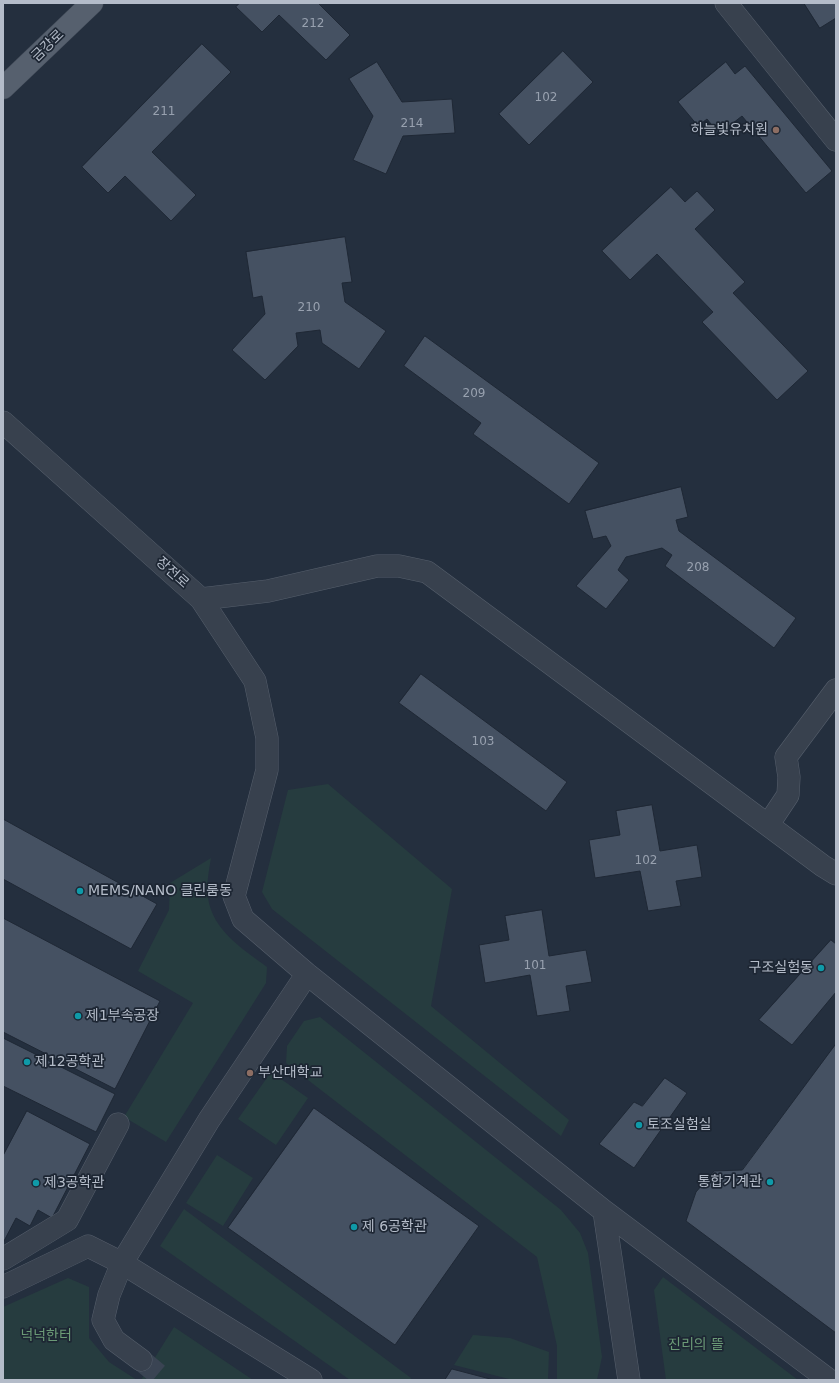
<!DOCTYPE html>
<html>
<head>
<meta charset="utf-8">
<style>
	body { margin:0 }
	#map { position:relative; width:839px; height:1383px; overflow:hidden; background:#242f3e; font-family:"DejaVu Sans",sans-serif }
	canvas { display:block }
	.frame { position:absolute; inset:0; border:4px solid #b4bcc9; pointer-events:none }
</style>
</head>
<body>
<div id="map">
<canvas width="839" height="1383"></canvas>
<div class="frame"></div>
</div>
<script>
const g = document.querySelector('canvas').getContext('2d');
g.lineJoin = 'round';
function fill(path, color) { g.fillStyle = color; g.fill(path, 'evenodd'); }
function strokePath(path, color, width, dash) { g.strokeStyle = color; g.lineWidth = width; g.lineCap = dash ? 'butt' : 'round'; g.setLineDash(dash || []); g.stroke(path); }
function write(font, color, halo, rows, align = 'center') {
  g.font = font + ' "DejaVu Sans","Noto Sans KR",sans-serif'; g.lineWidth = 3.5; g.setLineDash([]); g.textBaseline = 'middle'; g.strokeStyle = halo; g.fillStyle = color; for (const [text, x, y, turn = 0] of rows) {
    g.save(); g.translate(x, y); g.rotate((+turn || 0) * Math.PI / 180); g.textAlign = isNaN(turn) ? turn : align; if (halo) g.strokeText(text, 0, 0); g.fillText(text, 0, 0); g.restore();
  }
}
fill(new Path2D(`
	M 328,784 L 452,889 L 431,1006 L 569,1120 L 561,1136 L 272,909 L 262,892 L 288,790 Z
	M 211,858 C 209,870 206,885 208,898 C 213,931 243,949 267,967 L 266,983 L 166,1142 L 124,1117 L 193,1003 L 138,971 L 169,910 L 170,883 Z
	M 320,1017 L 561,1210 L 580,1233 L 588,1253 L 602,1357 L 597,1380 L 557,1380 L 557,1346 L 537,1257 L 286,1063 L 287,1046 L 304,1021 Z
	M 271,1072 L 308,1098 L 276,1145 L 238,1119 Z
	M 217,1155 L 253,1178 L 223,1226 L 186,1203 Z
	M 184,1209 L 411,1378 L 410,1380 L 350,1380 L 160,1246 Z
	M 663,1277 L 798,1380 L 666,1380 L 654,1290 Z
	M 68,1278 L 89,1287 L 89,1338 L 109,1362 L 137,1380 L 3,1380 L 3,1307 Z
	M 174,1327 L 253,1380 L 141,1380 Z
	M 473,1335 L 510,1338 L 549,1352 L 548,1380 L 513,1380 L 454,1365 Z`), '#263c3f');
const building = new Path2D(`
	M 240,3 L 318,3 L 350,35 L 326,60 L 279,15 L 262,32 L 236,7 Z
	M 804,3 L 836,3 L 836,18 L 820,28 Z
	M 202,44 L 231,72 L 152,152 L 196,195 L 171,221 L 125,176 L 108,193 L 82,167 Z
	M 563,51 L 593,82 L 529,145 L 499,114 Z
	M 377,62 L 402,102 L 452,99 L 455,133 L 403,136 L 386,174 L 353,160 L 373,116 L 349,79 Z
	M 726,62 L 735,74 L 745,66 L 832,171 L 806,193 L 742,116 L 719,134 L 707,119 L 698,126 L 678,102 Z
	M 671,187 L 685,202 L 697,191 L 715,210 L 695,229 L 745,282 L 733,293 L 808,371 L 777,400 L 702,322 L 713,312 L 657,254 L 630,280 L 602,251 Z
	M 345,237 L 352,282 L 342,283 L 345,302 L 386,331 L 359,369 L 322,343 L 320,330 L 296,333 L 298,346 L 265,380 L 232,350 L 265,314 L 262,296 L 253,298 L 246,252 Z
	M 425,336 L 599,463 L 569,504 L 473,434 L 481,423 L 404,366 Z
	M 681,487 L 688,517 L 676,520 L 679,531 L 796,618 L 774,648 L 665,566 L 672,555 L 662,548 L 626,557 L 618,570 L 629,580 L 606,609 L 576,586 L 611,546 L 606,536 L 593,539 L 585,511 Z
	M 421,674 L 567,782 L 546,811 L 399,703 Z
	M 652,805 L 660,851 L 697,845 L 702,877 L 676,881 L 681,906 L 648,911 L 640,871 L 595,878 L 589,840 L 620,835 L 616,811 Z
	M 3,819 L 157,904 L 131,949 L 3,879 Z
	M 542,910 L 549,956 L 586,950 L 592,982 L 566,986 L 570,1011 L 537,1016 L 530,975 L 485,983 L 479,945 L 509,940 L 505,916 Z
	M 3,918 L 160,1001 L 115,1089 L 3,1032 Z
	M 831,940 L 836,944 L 836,992 L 792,1045 L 759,1020 Z
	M 3,1038 L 115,1094 L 96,1132 L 3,1086 Z
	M 836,1044 L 836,1333 L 686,1221 L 696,1192 L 714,1171 L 742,1170 Z
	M 665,1078 L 687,1093 L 634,1168 L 599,1144 L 634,1102 L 642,1106 Z
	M 314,1108 L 479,1226 L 395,1345 L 228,1228 Z
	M 27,1111 L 90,1144 L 52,1218 L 38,1210 L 30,1226 L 16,1218 L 3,1243 L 3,1156 Z
	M 452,1369 L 494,1380 L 445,1380 Z`);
fill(building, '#455162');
strokePath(building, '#1f2835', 1);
strokePath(new Path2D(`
	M 141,1360 L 165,1380`), '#3a4453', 22, [22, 11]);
const minor = new Path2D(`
	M 726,3 L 836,140
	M 3,422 L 201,599 L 255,681 L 267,738 L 267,770 L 234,896 L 243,919 L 307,974 L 604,1211 L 629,1380
	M 201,599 L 268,591 L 377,566 L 399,566 L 427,572 L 531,649 L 823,866 L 836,874
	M 768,825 L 788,795 L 789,777 L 786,757 L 836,690
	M 604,1211 L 829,1380
	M 3,1259 L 67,1220 L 118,1124
	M 3,1287 L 88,1246 L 122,1263 L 311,1380
	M 141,1360 L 114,1340 L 103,1320 L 109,1295 L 122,1263 L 209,1120 L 307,974`);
const major = new Path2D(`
	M 3,88 L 92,3`);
strokePath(minor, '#565f6c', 23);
strokePath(major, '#414a57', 23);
strokePath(minor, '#38414e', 22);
strokePath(major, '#56606e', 22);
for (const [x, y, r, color] of [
	[776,130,4,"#8d6e63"],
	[80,891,4,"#0f9aa8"],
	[821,968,4,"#0f9aa8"],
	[78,1016,4,"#0f9aa8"],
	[27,1062,4,"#0f9aa8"],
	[250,1073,4,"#8d6e63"],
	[639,1125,4,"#0f9aa8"],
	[770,1182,4,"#0f9aa8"],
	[36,1183,4,"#0f9aa8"],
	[354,1227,4,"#0f9aa8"]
]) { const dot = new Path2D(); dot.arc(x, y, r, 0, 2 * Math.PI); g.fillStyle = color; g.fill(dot); strokePath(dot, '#1d2633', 1.5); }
write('12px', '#98a1af', null, [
	["212",313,24],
	["102",546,98],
	["211",164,112],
	["214",412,124],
	["210",309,308],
	["209",474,394],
	["208",698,568],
	["103",483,742],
	["102",646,861],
	["101",535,966]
]);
write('14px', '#b4bcc9', '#1d2633', [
	["금강로",48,46,-44],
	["장전로",172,573,42]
]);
write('14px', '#b4bcc9', '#1d2633', [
	["하늘빛유치원",768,130,"right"],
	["MEMS/NANO 클린룸동",88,891],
	["구조실험동",813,968,"right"],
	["제1부속공장",86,1016],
	["제12공학관",35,1062],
	["부산대학교",258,1073],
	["토조실험실",647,1125],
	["통합기계관",762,1182,"right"],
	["제3공학관",44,1183],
	["제 6공학관",362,1227]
], 'left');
write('14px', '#6b9a76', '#1d2633', [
	["넉넉한터",46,1336],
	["진리의 뜰",696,1345]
]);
</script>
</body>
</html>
